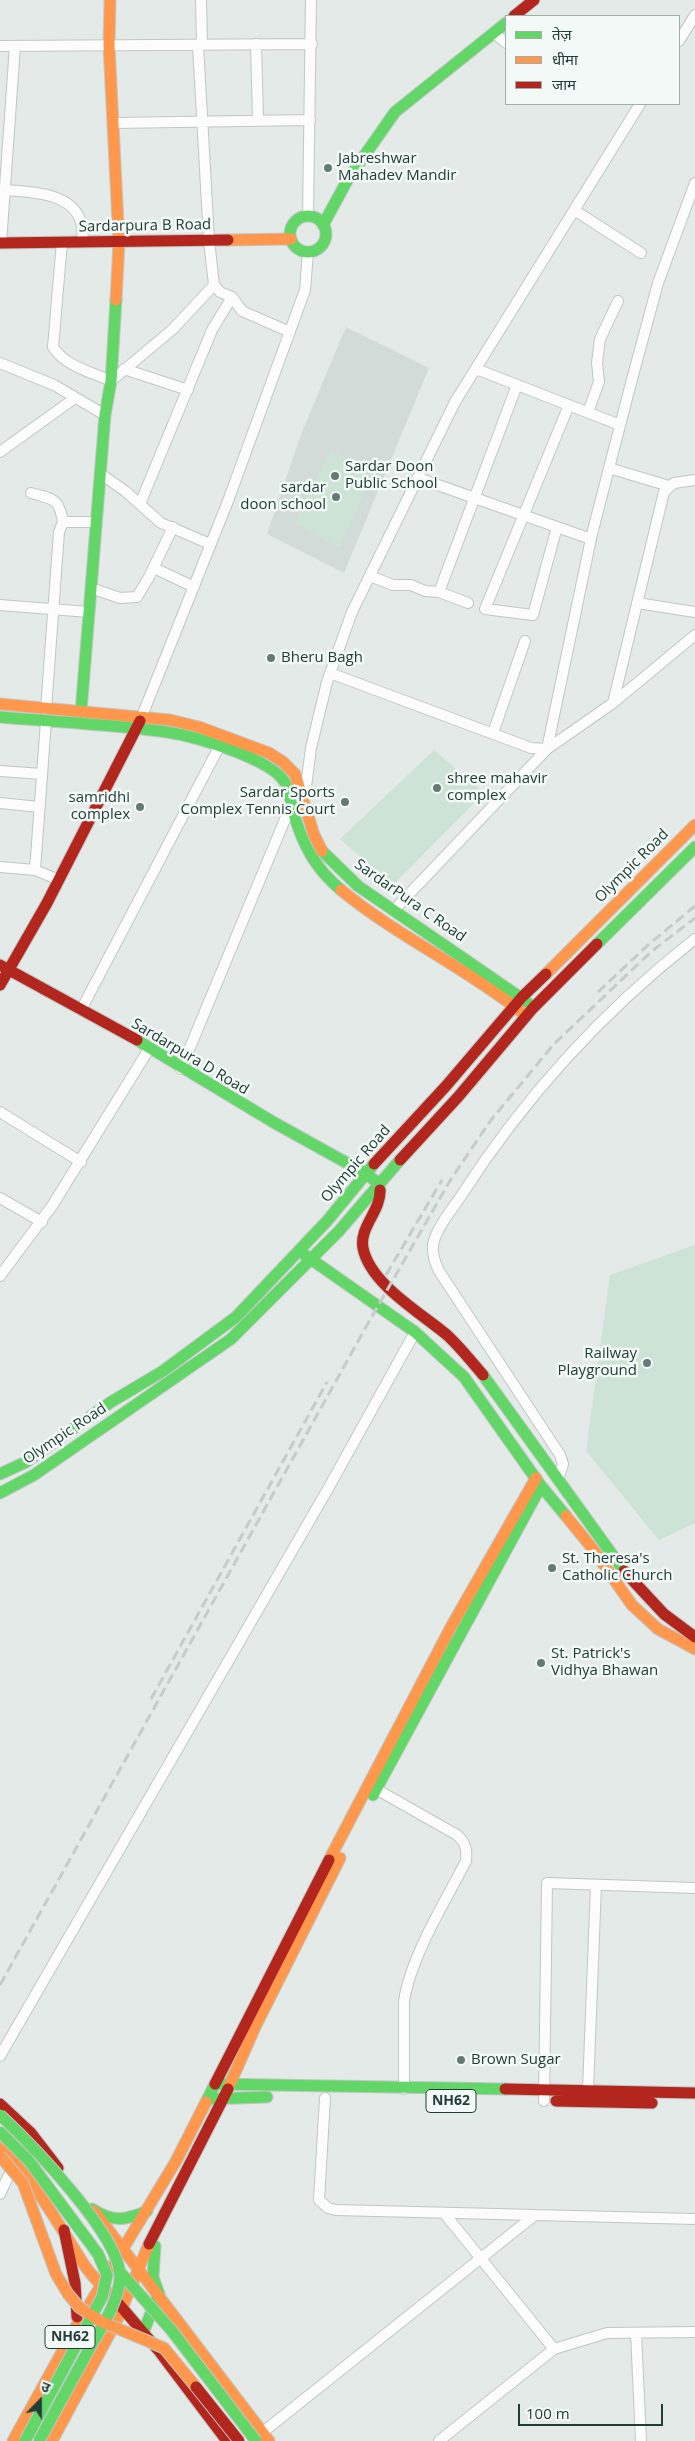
<!DOCTYPE html>
<html>
<head>
<meta charset="utf-8">
<style>
	body { margin:0 }
	#map { position:relative; width:695px; height:2441px; overflow:hidden; background:#e4eae7; font-family:"Open Sans","Noto Sans Devanagari",sans-serif }
	canvas { display:block }
	.legend { position:absolute; left:505px; top:15px; width:175px; height:90px; box-sizing:border-box; background:#f3f9f6; border:1px solid #9faeaa; margin:0; padding:6px 9px; list-style:none; font-size:15px; color:#223d37 }
	.legend li { display:flex; align-items:center; gap:10px; height:25px }
	.legend b { width:25px; border:1px solid #9faeaa }
	.north { position:absolute; left:15px; top:2376px; width:50px; height:50px; -webkit-text-stroke:4px #f3f9f6; paint-order:stroke; rotate:22deg; font-size:14px; font-weight:700; line-height:20px; text-align:center; color:#223d37 }
	.north::after { content:''; display:block; margin:auto; width:18px; height:22px; background:#223d37; clip-path:polygon(50% 0,100% 100%,50% 72%,0 100%) }
	.scale { position:absolute; left:518px; top:2404px; width:145px; height:22px; box-sizing:border-box; border:2px solid #223d37; border-top:0; padding-left:6px; font-size:15px; line-height:18px; white-space:nowrap; color:#223d37; -webkit-text-stroke:4px #f3f9f6; paint-order:stroke }
</style>
</head>
<body>
<div id="map">
<canvas width="695" height="2441"></canvas>
<ul class="legend">
<li><b style="height:6px;background:#63d668"></b>तेज़</li>
<li><b style="height:6px;background:#ff974d"></b>धीमा</li>
<li><b style="height:6px;background:#b3261e"></b>जाम</li>
</ul>
<div class="north">उ</div>
<div class="scale">100 m</div>
</div>
<script>
const g = document.querySelector('canvas').getContext('2d');
g.lineJoin = 'round';
function fill(path, color) { g.fillStyle = color; g.fill(path, 'evenodd'); }
function strokePath(path, color, width, dash) { g.strokeStyle = color; g.lineWidth = width; g.lineCap = dash ? 'butt' : 'round'; g.setLineDash(dash || []); g.stroke(path); }
function write(font, color, halo, rows, align = 'center') {
  g.font = font + ' "Open Sans",sans-serif'; g.lineWidth = 5; g.setLineDash([]); g.textBaseline = 'middle'; g.strokeStyle = halo; g.fillStyle = color; for (const [text, x, y, turn = 0] of rows) {
    g.save(); g.translate(x, y); g.rotate((+turn || 0) * Math.PI / 180); g.textAlign = isNaN(turn) ? turn : align; if (halo) g.strokeText(text, 0, 0); g.fillText(text, 0, 0); g.restore();
  }
}
fill(new Path2D(`
	M 346,327 L 429,368 L 344,573 L 267,534 L 302,432 Z`), '#d2dbd7');
fill(new Path2D(`
	M 330,450 L 374,471 L 340,548 L 295,523 Z
	M 434,750 L 484,793 L 393,885 L 340,839 Z
	M 695,1245 L 695,1523 L 659,1540 L 586,1451 L 610,1275 Z`), '#cde3d5');
const street = new Path2D(`
	M 201,0 L 202,45
	M 494,33 L 506,43
	M 679,41 L 695,15
	M 256,44 L 258,120
	M 0,46 L 312,44
	M 113,123 L 310,120
	M 695,183 L 658,283 L 631,383 L 592,534 L 547,749 L 613,703 L 664,492 L 674,483 L 695,480
	M 5,190 C 30,192 72,192 81,222 C 83,228 82,236 83,242
	M 574,210 L 641,253
	M 308,216 L 311,0
	M 62,242 L 53,347 C 65,366 91,372 111,381 L 173,329 L 214,285 L 209,240 L 198,45
	M 1,243 L 15,46
	M 232,297 L 242,311 L 290,332
	M 0,363 L 54,385 L 105,415
	M 124,369 L 188,390
	M 476,369 L 620,425
	M 588,412 L 599,382 L 597,363 L 600,339 L 618,301
	M 0,452 L 75,398
	M 609,468 L 669,486
	M 101,474 L 125,491 L 161,523 L 210,544
	M 418,478 L 591,539
	M 31,493 C 53,499 59,498 63,522
	M 140,504 L 212,330 L 232,297 L 220,292 L 214,285
	M 557,527 L 533,615 L 485,609 L 569,405
	M 154,568 L 194,587
	M 370,576 L 393,585 L 411,585 L 425,591 L 439,592 L 517,385
	M 91,588 L 120,598 L 137,597 L 149,577 L 173,527
	M 439,592 L 468,603
	M 637,603 L 695,612
	M 0,605 L 89,612
	M 330,673 L 531,748 L 547,749
	M 613,703 L 695,635
	M 46,709 L 59,532 L 63,522 L 97,522
	M 142,716 L 228,501 L 305,290 L 308,252
	M 493,733 L 525,641
	M 0,771 L 42,774
	M 0,803 L 39,807
	M 0,867 L 35,870 L 59,880
	M 35,870 L 46,721
	M 394,910 L 547,749
	M 81,1010 L 219,747
	M 181,1069 L 291,805 L 304,802 L 311,748 L 327,682 L 352,612 L 455,402 L 640,104
	M 0,1112 L 81,1162
	M 0,1198 L 42,1222
	M 0,1276 L 52,1206 L 149,1049
	M 558,1480 L 563,1464 L 560,1455 L 439,1271 C 435,1263 432,1254 433,1245 C 436,1228 452,1210 461,1196 C 524,1098 603,1011 695,939
	M 376,1789 L 457,1835 C 466,1843 467,1849 466,1861 C 445,1902 411,1956 404,2001 L 404,2089
	M 0,2056 L 329,1487 L 415,1332
	M 588,2089 L 596,1885
	M 325,2098 L 319,2200 L 328,2208 L 336,2210 L 695,2219
	M 544,2101 L 547,1883 L 695,1888
	M 0,2194 L 14,2164
	M 444,2213 L 554,2349 L 607,2333 L 695,2332
	M 636,2333 L 641,2441
	M 263,2432 L 535,2215
	M 439,2441 L 554,2349`);
const fast = new Path2D(`
	M290 234a18 18 0 1 1 36 0a18 18 0 1 1-36 0Z
	M 323,225 L 348,179 L 395,112 L 506,23
	M 81,712 L 105,415 L 111,381 L 116,300
	M 0,717 C 55,722 112,724 167,732 C 194,736 269,758 284,781 C 290,790 291,804 294,814 C 303,846 316,869 341,890
	M 322,851 L 358,886 L 527,1002
	M 597,944 L 695,847
	M 137,1040 L 273,1122 L 365,1173 L 378,1183 L 380,1190
	M 305,1255 L 415,1332 L 464,1377 L 541,1486 L 566,1516
	M 483,1375 L 624,1571
	M 0,1474 L 26,1462 L 111,1402 L 163,1371 L 236,1317 L 327,1221 L 374,1164
	M 0,1493 L 34,1475 L 231,1339 L 339,1231 L 400,1160
	M 373,1795 L 541,1486
	M 208,2099 L 267,2097
	M 206,2102 L 215,2084 L 505,2089
	M 92,2209 C 112,2222 125,2221 147,2211
	M 155,2246 L 153,2277 L 159,2294
	M 143,2333 L 157,2298`);
const slow = new Path2D(`
	M 110,0 L 109,46 L 119,242 L 116,300
	M 228,240 L 291,239
	M 0,704 L 170,720 L 199,727 L 269,753 L 283,762 L 295,774 L 314,835 L 322,851
	M 341,890 C 397,936 463,966 520,1011
	M 546,974 L 695,825
	M 566,1516 L 592,1548 L 632,1605 L 658,1629 L 695,1649
	M 329,1860 L 451,1627 L 536,1478
	M 230,2084 L 256,2025 L 340,1858
	M 0,2148 C 36,2181 58,2225 85,2266 C 94,2279 107,2291 118,2303
	M 94,2211 L 269,2441
	M 13,2441 L 77,2325 L 176,2161 L 206,2102
	M 52,2441 L 117,2320 L 149,2244`);
const jam = new Path2D(`
	M 514,16 L 534,0
	M 0,243 L 228,240
	M 0,965 L 137,1040
	M 0,985 L 47,903 L 140,721
	M 400,1160 L 458,1097 L 533,1008 L 597,944
	M 374,1164 L 446,1086 L 522,997 L 546,974
	M 380,1190 C 381,1211 359,1227 363,1248 C 370,1284 421,1313 447,1335 C 460,1347 471,1361 483,1375
	M 624,1571 L 664,1614 L 695,1637
	M 215,2084 L 329,1860
	M 505,2089 L 695,2093
	M 556,2101 L 652,2103
	M 0,2104 L 31,2133 L 58,2168
	M 64,2230 L 75,2283 L 77,2317
	M 149,2244 L 228,2089
	M 118,2303 L 159,2351 L 227,2441`);
strokePath(street, '#c1c7c4', 12);
strokePath(fast, '#c0c8c5', 13);
strokePath(slow, '#c0c8c5', 13);
strokePath(jam, '#c0c8c5', 13);
strokePath(street, '#fbfcfb', 10);
strokePath(fast, '#63d668', 11);
strokePath(slow, '#ff974d', 11);
strokePath(jam, '#b3261e', 11);
strokePath(new Path2D(`
	M 598,992 L 648,945 L 695,906
	M 386,1275 L 442,1180
	M 151,1699 L 327,1382
	M 0,1985 L 371,1318 L 451,1179 L 491,1120 L 554,1044 L 652,951 L 695,918`), '#c7cbca', 3, [10, 5]);
const fastBridge = new Path2D(`
	M 0,2115 C 30,2143 122,2237 120,2278 C 118,2304 100,2329 88,2351 C 72,2381 55,2411 39,2441
	M 0,2132 L 29,2161 L 98,2254 L 107,2275 L 102,2297 L 25,2441
	M 120,2272 L 172,2331 L 256,2441`);
const slowBridge = new Path2D(`
	M 0,2156 L 23,2183 L 56,2274 L 68,2294 L 79,2307 L 100,2321 L 164,2348 L 196,2387`);
const jamBridge = new Path2D(`
	M 196,2387 L 239,2441`);
strokePath(fastBridge, '#c0c8c5', 13, []);
strokePath(slowBridge, '#c0c8c5', 13, []);
strokePath(jamBridge, '#c0c8c5', 13, []);
strokePath(fastBridge, '#63d668', 11);
strokePath(slowBridge, '#ff974d', 11);
strokePath(jamBridge, '#b3261e', 11);
for (const [x, y, r, color] of [
	[328,168,5,"#667a75"],
	[335,476,5,"#667a75"],
	[336,497,5,"#667a75"],
	[271,658,5,"#667a75"],
	[437,788,5,"#667a75"],
	[345,802,5,"#667a75"],
	[140,807,5,"#667a75"],
	[647,1363,5,"#667a75"],
	[552,1568,5,"#667a75"],
	[541,1663,5,"#667a75"],
	[461,2060,5,"#667a75"]
]) { const dot = new Path2D(); dot.arc(x, y, r, 0, 2 * Math.PI); g.fillStyle = color; g.fill(dot); strokePath(dot, '#f3f9f6', 2); }
for (const [x, y, w] of [
	[451,2101,50],
	[70,2337,50]
]) { const box = new Path2D(); box.roundRect(x - w / 2, y - 11.5, w, 23, 4); g.fillStyle = '#f3f9f6'; g.fill(box); strokePath(box, '#223d37', 1); }
write('bold 14px', '#223d37', null, [
	["NH62",451,2101],
	["NH62",70,2337]
]);
write('15px', '#223d37', '#f3f9f6', [
	["Jabreshwar",338,159],
	["Mahadev Mandir",338,176],
	["Sardar Doon",345,467],
	["Public School",345,484],
	["sardar",326,488,"right"],
	["doon school",326,505,"right"],
	["Bheru Bagh",281,658],
	["shree mahavir",447,779],
	["complex",447,796],
	["Sardar Sports",335,793,"right"],
	["Complex Tennis Court",335,810,"right"],
	["samridhi",130,798,"right"],
	["complex",130,815,"right"],
	["Railway",637,1354,"right"],
	["Playground",637,1371,"right"],
	["St. Theresa's",562,1559],
	["Catholic Church",562,1576],
	["St. Patrick's",551,1654],
	["Vidhya Bhawan",551,1671],
	["Brown Sugar",471,2060]
], 'left');
write('15px', '#223d37', '#f3f9f6', [
	["Sardarpura B Road",145,226,-1],
	["Olympic Road",632,866,-45],
	["SardarPura C Road",410,901,35],
	["Sardarpura D Road",190,1057,31],
	["Olympic Road",356,1164,-49],
	["Olympic Road",65,1434,-34]
]);
</script>
</body>
</html>
